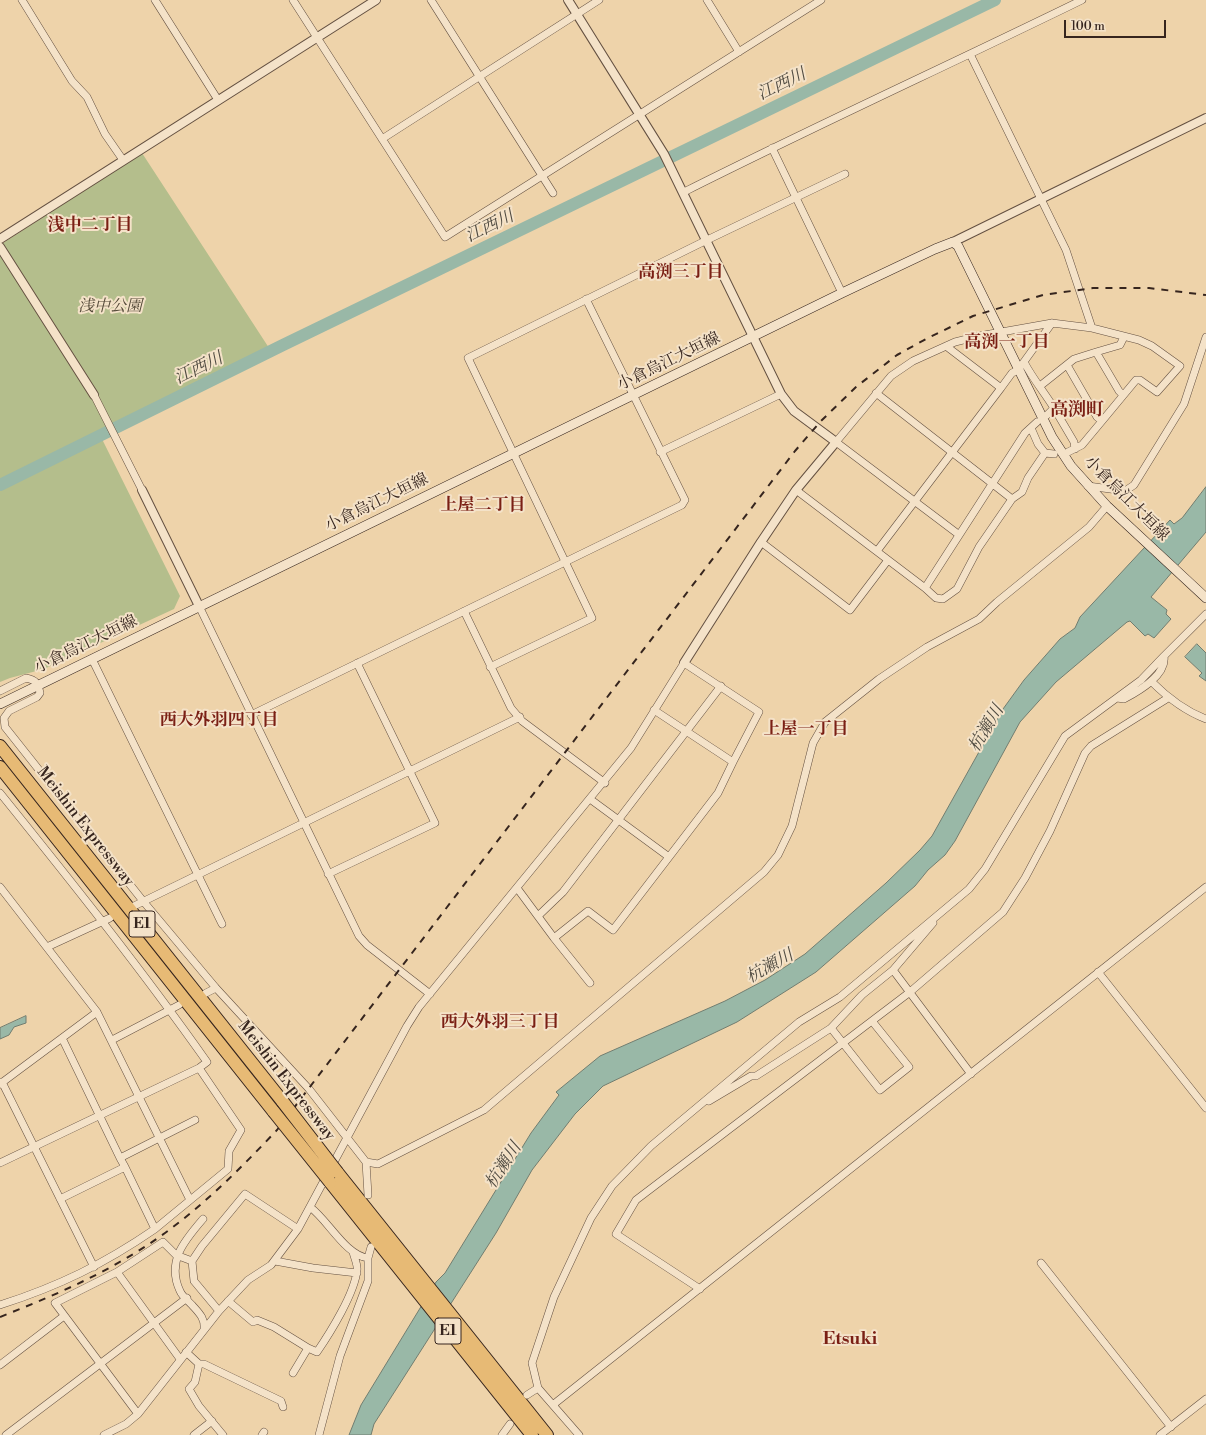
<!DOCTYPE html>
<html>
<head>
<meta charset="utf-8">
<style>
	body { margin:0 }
	#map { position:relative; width:1206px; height:1435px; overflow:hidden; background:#eed3aa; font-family:"Libre Bodoni",serif }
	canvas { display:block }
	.scale { position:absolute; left:1064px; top:20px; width:102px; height:18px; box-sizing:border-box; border:2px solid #36251e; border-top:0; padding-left:5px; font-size:12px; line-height:14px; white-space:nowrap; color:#36251e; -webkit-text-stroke:3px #f4e2c8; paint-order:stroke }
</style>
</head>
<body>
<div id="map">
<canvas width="1206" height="1435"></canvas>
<div class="scale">100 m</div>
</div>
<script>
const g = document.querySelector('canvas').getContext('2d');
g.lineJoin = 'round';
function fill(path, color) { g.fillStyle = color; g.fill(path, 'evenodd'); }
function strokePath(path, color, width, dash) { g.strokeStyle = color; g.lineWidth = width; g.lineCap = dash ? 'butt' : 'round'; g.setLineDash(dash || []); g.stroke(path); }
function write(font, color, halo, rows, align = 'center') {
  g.font = font + ' "Libre Bodoni","Noto Serif JP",serif'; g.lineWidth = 4; g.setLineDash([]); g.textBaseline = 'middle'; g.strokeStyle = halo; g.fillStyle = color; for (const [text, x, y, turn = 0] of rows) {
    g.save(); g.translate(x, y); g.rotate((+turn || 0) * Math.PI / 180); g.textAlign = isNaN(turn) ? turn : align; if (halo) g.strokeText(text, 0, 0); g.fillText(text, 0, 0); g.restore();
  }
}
fill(new Path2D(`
	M 142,153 L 271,351 L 100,435 L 180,596 L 174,609 L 44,669 L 10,678 L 0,682 L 0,245 Z`), '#b4be8c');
const water = new Path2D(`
	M 1206,487 L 1206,532 L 1151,597 L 1167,610 L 1166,614 L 1171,619 L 1154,638 L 1148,634 L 1145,636 L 1130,621 L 1127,622 L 1056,682 L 1020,722 L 955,841 L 945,855 L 928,870 L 915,886 L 816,972 L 737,1022 L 603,1086 L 575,1114 L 532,1170 L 496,1233 L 374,1424 L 371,1435 L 349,1435 L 361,1405 L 436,1282 L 445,1273 L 531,1133 L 559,1095 L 556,1092 L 600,1056 L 725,1001 L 765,980 L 805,954 L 886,883 L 920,850 L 932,836 L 1003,709 L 1024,680 L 1060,639 L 1075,628 L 1080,617 L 1170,520 L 1174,524 L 1182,518 Z
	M 1197,644 L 1206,653 L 1206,681 L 1199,676 L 1202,673 L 1185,657 Z
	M 26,1016 L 26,1023 L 14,1027 L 9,1035 L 0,1039 L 0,1028 Z`);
fill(water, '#99b8a7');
strokePath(water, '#717d70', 1);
strokePath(new Path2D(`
	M 0,485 L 283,345 L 995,0`), '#99b8a7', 12);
const minor = new Path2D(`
	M 22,0 L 72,81 L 87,97 L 105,134 L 123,160
	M 155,0 L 218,100
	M 293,0 L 445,237 L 821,0
	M 431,0 L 553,193
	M 707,0 L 739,52
	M 970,54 L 1066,250 L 1092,328
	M 382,139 L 599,0
	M 772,148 L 842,293
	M 684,192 C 815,126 949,65 1082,0
	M 946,346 L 1001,388 L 1012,373 L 1018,370 L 1052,323
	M 1024,362 C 1033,379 1044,392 1054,408
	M 1067,365 L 1097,417 L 1102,421 L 1082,445 L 1068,452
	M 1040,386 L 1074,359 L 1096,352
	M 876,393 L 1012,499 L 1022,492 L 1028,478 L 1045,453
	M 94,395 L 142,490
	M 1123,395 L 1119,391 L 1096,352 L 1120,345 L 1124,337
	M 1047,415 L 1054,408 L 1074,442 L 1075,449
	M 1031,428 L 1038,444 L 1045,453 L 1054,454
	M 660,452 L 781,394
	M 1088,486 L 1125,491 L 1134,485 L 1184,404 L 1206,337
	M 796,490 L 925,588 L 1025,433 L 1037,422
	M 958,534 L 836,442 L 891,376 L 913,361 L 955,342 L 979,336 L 1052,323 L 1092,328 L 1139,340 L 1152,346 L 1180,366 L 1157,392 L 1140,380 L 1136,380 L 1102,421
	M 761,542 L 850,610 L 888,560
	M 877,551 L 1001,388
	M 925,588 L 936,598 L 943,599 L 957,589 L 979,547 L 1012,499
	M 199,606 L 359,936 L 367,945 L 430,994
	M 464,611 L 511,708 L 522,721 L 605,783
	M 92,659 L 222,924
	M 490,667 L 592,618 L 468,358 L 707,240 L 845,174
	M 1152,682 C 1168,698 1185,711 1206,719
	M 0,691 L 26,678 C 36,680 38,683 40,693 L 37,697 L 9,711 L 4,718 L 5,727 L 143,901 L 216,988 L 309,1089 L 366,1162 L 368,1195
	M 1117,698 L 1124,699 C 1139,691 1167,675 1164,656 L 1206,614
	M 251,715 L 682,505 L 685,500 L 586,299
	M 0,793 C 71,881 142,970 207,1062 L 199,1068 L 0,1163
	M 669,857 L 718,793 L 733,762
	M 328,874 L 435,823 L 357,663
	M 0,887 L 97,1012 L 190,1200
	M 517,888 L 554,938 L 590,983
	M 134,906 L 520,717
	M 538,916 L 563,892 L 721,686
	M 554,938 L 588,911 L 613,930 L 669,857 L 590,799
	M 47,947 L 110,918
	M 893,970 L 971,1074
	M 1098,972 L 1206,1108
	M 206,993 L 216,988
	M 831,1028 L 880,1090 L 909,1067 L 872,1021
	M 62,1038 L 120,1158
	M 112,1040 L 179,1005
	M 2,1082 L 94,1267
	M 0,1084 L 97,1012
	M 709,1101 L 751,1076 L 756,1076 L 831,1028 L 862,995 L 893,970 L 933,923
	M 366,1162 L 378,1164 L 484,1110 L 764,872 L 778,855 L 792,826 L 813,743 L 825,722 L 879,679 L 927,647 L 979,619 L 997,602 L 1089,527 L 1107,506
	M 125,1167 L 155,1229 L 228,1169 L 229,1151 L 241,1130 L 199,1068
	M 60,1199 L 125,1167 L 120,1158 L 195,1120
	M 310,1207 C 328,1220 346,1256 368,1258
	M 203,1219 C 185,1240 166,1261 180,1291 C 182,1296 188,1301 192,1305 C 199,1313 205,1318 204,1329
	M 275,1261 L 313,1268 L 357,1273
	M 1041,1263 L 1171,1427
	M 117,1272 L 163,1242 L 176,1255 L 192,1261
	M 700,1289 L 616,1234 L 636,1200 L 910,992 L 1003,912 L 1025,878 L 1050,831 L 1085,753 L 1091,746 L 1168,698
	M 228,1301 L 253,1322 L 257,1320 L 274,1327 L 308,1348 L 293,1373
	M 0,1305 C 59,1286 104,1264 155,1229
	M 219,1311 L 194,1281 L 192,1261 L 202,1246 L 245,1194 L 298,1229
	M 308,1348 L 317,1352 C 330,1333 355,1293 357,1270 C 358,1265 354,1257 353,1252
	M 186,1352 L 199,1364
	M 0,1365 L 64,1316
	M 527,1395 L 538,1388
	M 554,1404 L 1206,887
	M 138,1414 L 55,1303 L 117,1272 L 180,1359
	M 6,1435 L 187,1298
	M 104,1435 L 126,1424 L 138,1414 L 219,1311 L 248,1280 L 271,1265 L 298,1229 L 407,1026 L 419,1007 L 631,748 L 684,663 L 759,712 L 733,762 L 654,710
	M 194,1435 L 212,1421
	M 223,1435 L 199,1406 L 189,1389 L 195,1382 L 199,1364 L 204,1364 L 281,1401 L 283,1407
	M 262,1435 L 264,1432
	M 319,1435 L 340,1356 L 368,1281 L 368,1258 L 371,1247
	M 502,1435 L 510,1424
	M 579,1435 L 538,1388 L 532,1363 L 554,1297 L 591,1218 L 612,1186 L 651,1146 L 799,1022 L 840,997 L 969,889 L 985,869 L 1065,736 L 1141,680 L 1164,656
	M 1160,1435 L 1206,1399`);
const tertiary = new Path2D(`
	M 568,0 L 664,154 L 781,394 L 794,411 L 836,442 L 796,490 L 761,542 L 684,663
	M 0,239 L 376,0
	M 953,242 L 1206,118
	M 0,247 L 94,395
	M 142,490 L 199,606`);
const secondary = new Path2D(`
	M 0,704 L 842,293 L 935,249 L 953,242 L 958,246 L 1052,437 L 1071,466 L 1107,506 L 1206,598`);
const motorway = new Path2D(`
	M 0,746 L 283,1102
	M 0,767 L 274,1112
	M 337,1172 L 547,1435
	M 330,1182 L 532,1435`);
strokePath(minor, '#645041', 8);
strokePath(tertiary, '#645041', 10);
strokePath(secondary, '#36251e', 10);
strokePath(motorway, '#36251e', 14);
strokePath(minor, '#f4e2c8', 7);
strokePath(tertiary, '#f4e2c8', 8);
strokePath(secondary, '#f4e2c8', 9);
strokePath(motorway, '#e7ba75', 12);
strokePath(new Path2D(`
	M 0,1317 C 58,1294 114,1270 165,1233 C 206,1203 242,1167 277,1130 L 795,451 L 820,422 L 856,387 L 897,355 L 926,339 L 973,316 L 1043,295 L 1093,288 L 1149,288 L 1206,295`), '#36251e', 2, [7, 7]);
const motorwayBridge = new Path2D(`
	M 283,1102 L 337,1172
	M 274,1112 L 330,1182`);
strokePath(motorwayBridge, '#36251e', 14, []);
strokePath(motorwayBridge, '#e7ba75', 12);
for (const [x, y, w] of [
	[142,924,26],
	[448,1331,26]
]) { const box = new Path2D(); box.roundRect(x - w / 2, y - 13, w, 26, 3); g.fillStyle = '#f4e2c8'; g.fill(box); strokePath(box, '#36251e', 1); }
write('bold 15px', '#36251e', null, [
	["E1",142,924],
	["E1",448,1331]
]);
write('italic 16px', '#564b3a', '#f4e2c8', [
	["浅中公園",110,307]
]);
write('16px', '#36251e', '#f4e2c8', [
	["小倉烏江大垣線",669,362,-26],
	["小倉烏江大垣線",1126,499,45],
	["小倉烏江大垣線",377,503,-26],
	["小倉烏江大垣線",86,645,-26],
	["Meishin Expressway",85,827,52],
	["Meishin Expressway",286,1081,52]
]);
write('italic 17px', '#4f4a40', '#f4e2c8', [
	["江西川",782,85,-26],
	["江西川",490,227,-26],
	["江西川",199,369,-26],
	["杭瀬川",987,729,-59],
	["杭瀬川",770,967,-29],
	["杭瀬川",504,1166,-57]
]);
write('bold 17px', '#7a1f14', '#f4e2c8', [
	["浅中二丁目",90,226],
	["高渕三丁目",681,273],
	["高渕一丁目",1007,343],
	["上屋二丁目",483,506],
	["西大外羽四丁目",219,721],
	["上屋一丁目",806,730],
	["西大外羽三丁目",500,1023]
]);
write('bold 18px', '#7a1f14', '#f4e2c8', [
	["高渕町",1077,411],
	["Etsuki",850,1340]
]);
</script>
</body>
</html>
